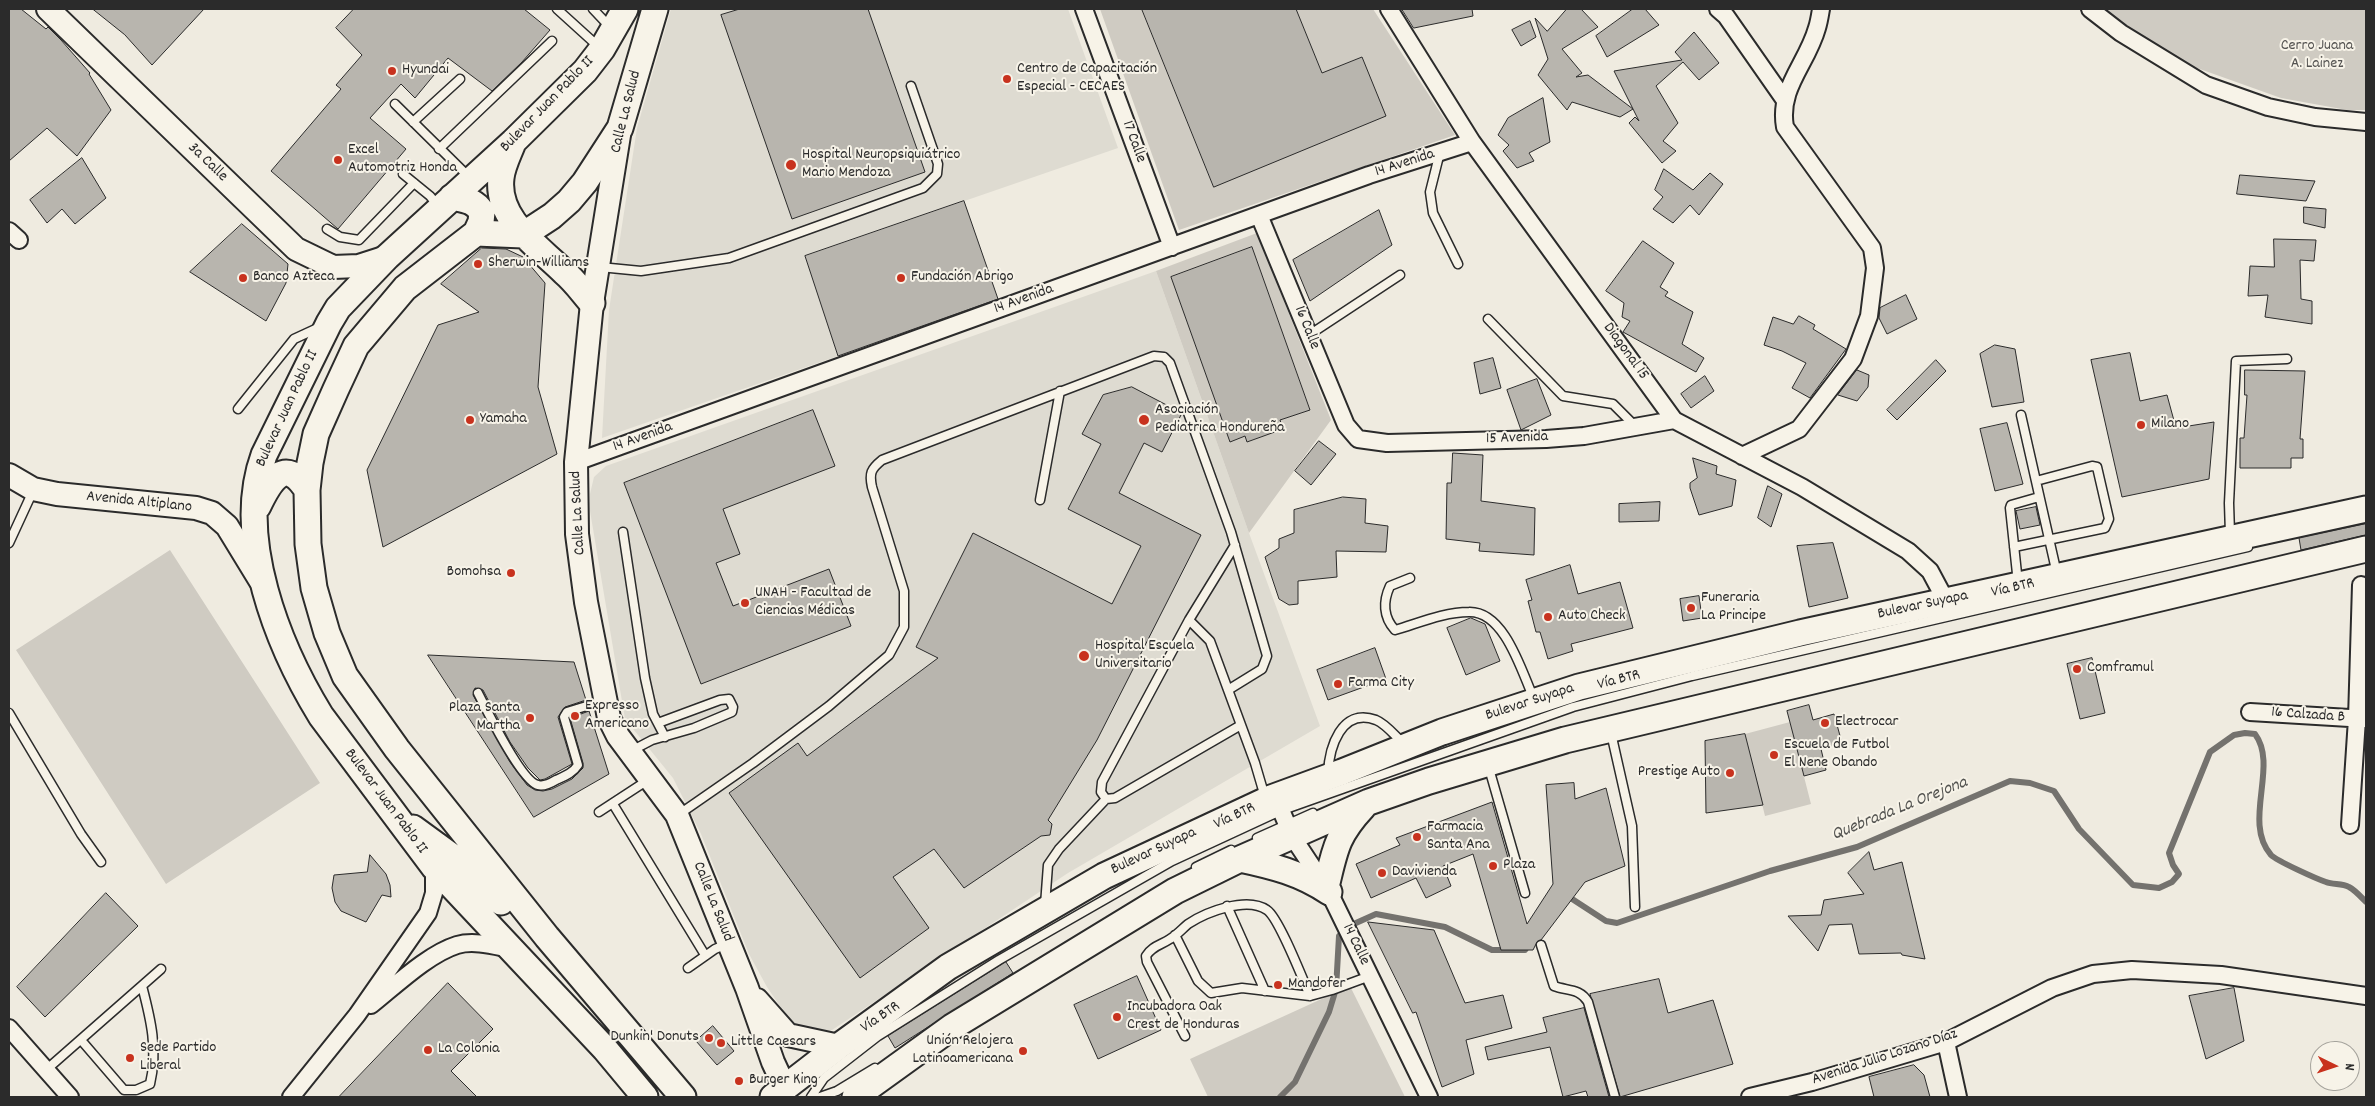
<!DOCTYPE html>
<html>
<head>
<meta charset="utf-8">
<style>
	body { margin:0 }
	#map { position:relative; width:2375px; height:1106px; overflow:hidden; background:#efebe0; font-family:Dekko,sans-serif }
	canvas { display:block }
	.frame { position:absolute; inset:0; border:10px solid #2b2b2b; pointer-events:none }
	.north { position:absolute; left:2310px; top:1041px; width:50px; height:50px; box-sizing:border-box; background:#f7f3e8; border:1px solid #a5a39c; border-radius:50%; rotate:94deg; font-size:14px; font-weight:700; line-height:20px; text-align:center; color:#2b2b2b }
	.north::after { content:''; display:block; margin:auto; width:18px; height:22px; background:#c8321e; clip-path:polygon(50% 0,100% 100%,50% 72%,0 100%) }
</style>
</head>
<body>
<div id="map">
<canvas width="2375" height="1106"></canvas>
<div class="frame"></div>
<div class="north">N</div>
</div>
<script>
const g = document.querySelector('canvas').getContext('2d');
g.lineJoin = 'round';
function fill(path, color) { g.fillStyle = color; g.fill(path, 'evenodd'); }
function strokePath(path, color, width, dash) { g.strokeStyle = color; g.lineWidth = width; g.lineCap = dash ? 'butt' : 'round'; g.setLineDash(dash || []); g.stroke(path); }
function write(font, color, halo, rows, align = 'center') {
  g.font = font + ' Dekko,sans-serif'; g.lineWidth = 4; g.setLineDash([]); g.textBaseline = 'middle'; g.strokeStyle = halo; g.fillStyle = color; for (const [text, x, y, turn = 0] of rows) {
    g.save(); g.translate(x, y); g.rotate((+turn || 0) * Math.PI / 180); g.textAlign = isNaN(turn) ? turn : align; if (halo) g.strokeText(text, 0, 0); g.fillText(text, 0, 0); g.restore();
  }
}
fill(new Path2D(`
	M 671,9 L 1068,9 L 1118,148 L 805,256 L 838,356 L 602,438 L 609,310 L 637,128 Z
	M 1156,271 L 1249,533 L 1320,726 L 1068,873 L 832,1030 L 810,1033 L 792,1024 L 767,987 L 749,954 L 701,834 L 673,778 L 625,719 L 590,511 L 590,494 L 594,477 L 606,466 Z`), '#dedbd1');
fill(new Path2D(`
	M 1100,9 L 1142,9 L 1214,186 L 1385,116 L 1362,57 L 1322,73 L 1296,9 L 1373,9 L 1455,135 L 1179,230 Z
	M 2097,9 L 2366,9 L 2366,110 L 2347,110 L 2281,98 L 2183,63 Z
	M 1257,233 L 1331,420 L 1249,533 L 1156,271 ZM 1252,247 L 1310,409 L 1280,420 L 1283,429 L 1247,442 L 1245,436 L 1230,441 L 1171,277 Z
	M 170,550 L 320,783 L 166,884 L 16,650 Z
	M 1790,722 L 1811,804 L 1765,816 L 1745,734 Z
	M 1350,986 L 1405,1097 L 1208,1097 L 1190,1059 Z`), '#cfcbc2');
strokePath(new Path2D(`
	M 1566,895 L 1606,921 L 1617,923 L 1770,871 L 1857,847 L 2010,781 L 2030,783 L 2054,791 L 2079,829 L 2133,885 L 2159,888 L 2172,882 L 2179,874 L 2173,865 L 2169,853 L 2210,752 L 2234,735 L 2245,733 L 2255,734 C 2279,766 2242,822 2271,855 C 2277,861 2317,879 2326,882 C 2333,885 2342,883 2349,887 C 2355,890 2361,897 2366,902
	M 1280,1097 L 1295,1082 L 1329,1012 L 1336,989 L 1339,936 L 1347,927 L 1376,914 L 1445,927 L 1492,950 L 1525,950 L 1530,943`), '#74726e', 6);
const building = new Path2D(`
	M 9,9 L 21,9 L 46,29 L 48,27 L 61,40 L 90,73 L 89,74 L 111,110 L 77,156 L 47,128 L 9,161 Z
	M 93,9 L 204,9 L 152,65 L 125,35 Z
	M 354,9 L 524,9 L 550,30 L 522,62 L 492,91 L 448,58 L 415,98 L 401,84 L 370,118 L 406,149 L 338,229 L 271,171 L 341,89 L 336,85 L 362,55 L 336,28 Z
	M 740,9 L 868,9 L 925,172 L 792,219 L 721,15 Z
	M 1142,9 L 1296,9 L 1322,73 L 1362,57 L 1386,116 L 1214,187 Z
	M 1402,9 L 1472,9 L 1473,16 L 1414,28 Z
	M 1567,9 L 1581,9 L 1598,27 L 1562,49 L 1582,73 L 1576,77 L 1588,75 L 1633,109 L 1614,71 L 1682,60 L 1675,52 L 1694,32 L 1719,63 L 1699,80 L 1683,62 L 1656,86 L 1678,123 L 1663,141 L 1676,151 L 1662,163 L 1629,123 L 1635,117 L 1639,121 L 1633,109 L 1620,117 L 1572,102 L 1567,110 L 1538,75 L 1548,59 L 1535,18 L 1547,31 Z
	M 1633,9 L 1645,9 L 1659,25 L 1607,57 L 1596,36 Z
	M 1530,21 L 1536,37 L 1521,46 L 1512,30 Z
	M 1543,98 L 1550,142 L 1529,153 L 1534,161 L 1517,168 L 1503,151 L 1509,145 L 1498,135 L 1508,118 Z
	M 82,158 L 106,198 L 75,224 L 62,209 L 47,223 L 30,200 Z
	M 1664,169 L 1693,190 L 1710,173 L 1723,184 L 1699,215 L 1690,205 L 1673,223 L 1653,209 L 1663,197 L 1655,190 Z
	M 2240,175 L 2315,181 L 2306,201 L 2237,194 Z
	M 964,201 L 998,299 L 838,356 L 805,256 Z
	M 2304,207 L 2326,209 L 2325,228 L 2304,223 Z
	M 1379,210 L 1392,245 L 1310,301 L 1293,260 Z
	M 242,224 L 288,264 L 286,283 L 266,321 L 190,272 Z
	M 2274,239 L 2316,240 L 2314,261 L 2300,260 L 2301,299 L 2312,301 L 2312,324 L 2265,317 L 2268,295 L 2248,296 L 2250,266 L 2274,267 Z
	M 1643,241 L 1674,263 L 1660,287 L 1668,292 L 1665,296 L 1693,312 L 1682,344 L 1704,358 L 1696,372 L 1623,332 L 1630,321 L 1622,317 L 1624,303 L 1606,291 Z
	M 1252,247 L 1310,410 L 1280,420 L 1283,429 L 1247,442 L 1245,436 L 1230,442 L 1171,277 Z
	M 482,248 L 506,249 L 523,257 L 545,283 L 538,387 L 557,454 L 383,547 L 367,470 L 438,325 L 479,312 L 441,284 Z
	M 1906,295 L 1917,319 L 1887,334 L 1879,318 L 1880,308 Z
	M 1799,316 L 1815,325 L 1813,329 L 1846,349 L 1810,398 L 1792,388 L 1806,363 L 1782,351 L 1764,345 L 1773,317 L 1793,324 Z
	M 1995,345 L 2015,349 L 2024,402 L 1992,407 L 1980,354 Z
	M 2130,353 L 2140,401 L 2167,395 L 2176,428 L 2214,422 L 2209,479 L 2122,497 L 2091,360 Z
	M 1493,358 L 1501,388 L 1480,394 L 1474,363 Z
	M 1936,360 L 1946,371 L 1897,420 L 1887,410 Z
	M 1857,370 L 1869,375 L 1868,387 L 1857,401 L 1838,395 Z
	M 2245,370 L 2305,371 L 2300,439 L 2303,439 L 2303,458 L 2291,458 L 2291,468 L 2240,468 L 2240,438 L 2244,438 L 2247,395 L 2245,395 Z
	M 1705,376 L 1714,391 L 1691,408 L 1681,394 Z
	M 1537,379 L 1551,415 L 1521,430 L 1507,390 Z
	M 1132,387 L 1182,413 L 1162,452 L 1144,443 L 1119,493 L 1201,535 L 1097,740 L 1048,820 L 1052,824 L 1050,835 L 1041,836 L 964,888 L 934,849 L 893,877 L 929,928 L 860,978 L 729,793 L 798,743 L 807,756 L 938,658 L 916,647 L 973,533 L 1112,604 L 1141,546 L 1068,509 L 1101,444 L 1082,434 L 1103,395 Z
	M 813,410 L 835,466 L 723,509 L 740,554 L 716,563 L 733,606 L 829,569 L 851,626 L 701,684 L 624,483 Z
	M 2007,423 L 2023,484 L 1995,491 L 1980,429 Z
	M 1319,441 L 1336,454 L 1311,485 L 1295,471 Z
	M 1453,453 L 1483,455 L 1481,501 L 1535,508 L 1534,555 L 1479,551 L 1480,543 L 1446,539 L 1447,483 L 1451,483 Z
	M 1693,458 L 1717,466 L 1716,474 L 1736,480 L 1732,506 L 1699,515 L 1690,488 L 1690,483 L 1697,478 Z
	M 1768,486 L 1782,494 L 1771,527 L 1758,518 Z
	M 1343,497 L 1366,499 L 1365,523 L 1388,526 L 1386,552 L 1336,551 L 1337,577 L 1298,581 L 1298,604 L 1289,605 L 1279,599 L 1265,557 L 1279,548 L 1279,539 L 1294,533 L 1294,510 Z
	M 1660,502 L 1659,521 L 1619,522 L 1619,504 Z
	M 2036,507 L 2040,525 L 2020,529 L 2016,511 Z
	M 2366,524 L 2366,535 L 2301,550 L 2299,538 Z
	M 1833,543 L 1848,598 L 1809,607 L 1797,546 Z
	M 1570,565 L 1578,594 L 1620,582 L 1633,628 L 1571,644 L 1573,651 L 1548,659 L 1540,632 L 1536,632 L 1528,601 L 1532,600 L 1526,580 Z
	M 1699,596 L 1702,618 L 1683,621 L 1680,599 Z
	M 1471,618 L 1485,624 L 1500,661 L 1466,675 L 1447,628 Z
	M 1375,648 L 1386,679 L 1328,700 L 1317,670 Z
	M 428,655 L 574,662 L 586,700 L 565,707 L 558,717 L 572,764 L 545,779 L 540,780 L 528,768 L 510,742 L 483,690 L 475,688 L 473,695 L 510,762 L 527,785 L 535,790 L 543,791 L 552,789 L 572,779 L 583,768 L 583,763 L 570,718 L 589,711 L 609,774 L 534,817 Z
	M 2092,658 L 2105,713 L 2080,719 L 2067,664 Z
	M 1809,705 L 1813,720 L 1834,714 L 1842,743 L 1821,749 L 1826,770 L 1804,776 L 1787,711 Z
	M 1745,734 L 1763,805 L 1706,813 L 1705,741 Z
	M 1574,783 L 1575,799 L 1606,788 L 1625,866 L 1585,882 L 1541,940 L 1537,942 L 1533,950 L 1501,950 L 1473,854 L 1443,866 L 1451,886 L 1426,898 L 1416,878 L 1371,898 L 1356,864 L 1400,845 L 1396,838 L 1492,802 L 1527,924 L 1553,884 L 1546,785 Z
	M 1869,852 L 1874,870 L 1902,862 L 1925,959 L 1902,955 L 1901,953 L 1859,954 L 1852,924 L 1829,925 L 1818,951 L 1788,916 L 1821,915 L 1824,900 L 1864,894 L 1848,873 Z
	M 370,855 L 386,874 L 390,885 L 391,897 L 382,895 L 366,922 L 341,911 L 335,902 L 332,888 L 334,875 L 367,872 Z
	M 106,893 L 138,926 L 45,1017 L 17,987 Z
	M 1368,922 L 1434,930 L 1465,1003 L 1503,995 L 1512,1028 L 1466,1040 L 1474,1074 L 1442,1087 L 1416,1012 L 1413,1013 Z
	M 1006,962 L 1013,973 L 895,1048 L 888,1036 Z
	M 1137,976 L 1161,1030 L 1098,1059 L 1074,1005 Z
	M 1659,979 L 1668,1013 L 1713,1000 L 1733,1064 L 1620,1097 L 1590,994 Z
	M 448,983 L 493,1029 L 451,1071 L 477,1097 L 339,1097 Z
	M 2234,988 L 2244,1041 L 2206,1059 L 2189,996 Z
	M 1584,1008 L 1609,1097 L 1588,1097 L 1586,1091 L 1563,1097 L 1550,1047 L 1488,1060 L 1485,1047 L 1547,1032 L 1543,1018 Z
	M 713,1026 L 734,1051 L 717,1065 L 696,1041 Z
	M 1914,1065 L 1924,1075 L 1930,1097 L 1874,1097 L 1869,1077 Z`);
fill(building, '#b8b5ae');
strokePath(building, '#2b2b2b', 1);
const lane = new Path2D(`
	M 557,9 L 600,48
	M 593,9 L 610,27
	M 395,104 L 470,178
	M 413,122 L 460,79
	M 439,149 L 552,41
	M 1440,152 L 1430,192 L 1433,213 L 1458,264
	M 403,174 L 430,196 L 439,207
	M 327,229 L 340,237 L 359,240 L 414,183
	M 600,267 L 641,271 L 729,258 L 923,188 L 937,174 L 938,164 L 911,86
	M 1488,319 L 1563,396 L 1613,404 L 1635,426
	M 1309,335 L 1400,275
	M 238,409 L 294,339 L 320,327
	M 2021,415 L 2057,574
	M 1040,500 L 1060,391
	M 623,532 L 645,678 L 653,714 L 665,737
	M 2230,534 L 2229,503 L 2236,361 L 2287,359
	M 9,543 L 33,491
	M 2014,547 L 2105,528 L 2109,519 L 2097,467 L 2092,466 L 2036,481
	M 1410,578 L 1390,586 C 1383,601 1383,617 1395,630 C 1419,623 1444,612 1469,612 C 1505,611 1522,673 1534,699
	M 2018,583 L 2010,508 L 2011,505 L 2039,497
	M 1189,620 L 1235,545
	M 478,693 C 487,711 522,782 538,785 C 544,787 551,783 556,780 C 565,776 573,773 578,765 L 564,717 L 567,712 L 603,701
	M 9,713 L 81,834 L 101,862
	M 1611,733 L 1632,826 L 1635,907
	M 631,751 L 652,740 L 694,728 L 732,712 L 733,707 L 729,699 L 720,700 L 658,723
	M 1488,765 L 1525,893
	M 1328,774 C 1329,748 1341,707 1376,720 C 1386,724 1395,736 1403,743
	M 1106,799 L 1101,792 L 1102,782 L 1189,620 L 1210,641 L 1255,763 L 1265,797
	M 613,804 L 705,955
	M 599,812 L 648,780
	M 678,815 L 753,763 L 829,706 L 889,655 L 904,627 L 904,591 L 872,487 C 869,473 871,469 882,460 L 1154,356 L 1164,357 L 1170,363 L 1231,532 L 1267,656 L 1262,669 L 1228,690
	M 1257,838 L 1313,813
	M 1196,867 L 1231,850
	M 1045,905 L 1048,865 L 1059,849 L 1106,799 L 1115,798 L 1241,725
	M 1227,906 L 1265,991
	M 1175,935 L 1198,981 L 1211,993 L 1242,988 L 1310,996 L 1332,990 L 1370,976
	M 1541,945 L 1554,986 C 1567,991 1580,988 1588,1002 L 1615,1097
	M 688,968 L 715,949 L 727,944
	M 1185,1036 L 1147,962 L 1146,956 C 1152,946 1161,945 1170,939 C 1177,935 1182,929 1188,924 C 1206,912 1247,896 1267,910 C 1279,918 1303,980 1310,996
	M 81,1040 L 124,1090 L 136,1090 L 150,1084 C 158,1050 151,1020 142,986
	M 46,1070 L 161,969
	M 811,1097 L 824,1078 L 878,1036 L 999,960 L 1172,861 L 1280,811 L 1573,707 L 1692,676 L 2248,547
	M 820,1097 L 837,1091 L 875,1068`);
const street = new Path2D(`
	M 1084,9 L 1172,247
	M 1389,9 L 1472,142 L 1674,420 L 1802,487 L 1908,551 L 1930,571 L 1946,601
	M 1718,9 L 1726,16 L 1784,99
	M 2090,9 L 2121,33 L 2206,85 L 2268,107 L 2315,117 L 2366,122
	M 1259,215 L 1346,425 L 1358,439 L 1387,443 L 1546,439 L 1584,436 L 1674,420
	M 9,231 L 19,240
	M 1742,456 L 1799,429 L 1853,359 L 1869,316 L 1875,268 L 1872,248 L 1785,127 C 1778,88 1807,64 1817,28 C 1819,22 1820,15 1821,9
	M 576,462 L 1369,175 L 1472,142
	M 2250,712 L 2366,719
	M 1275,796 L 1292,836 L 1329,892 L 1429,1097
	M 2350,825 L 2357,719 L 2361,585
	M 371,1005 C 395,986 428,954 457,945 C 474,940 495,946 511,949
	M 9,1028 L 70,1097
	M 1946,1042 L 1958,1097
	M 291,1097 L 357,1015 L 428,913 L 434,893 L 434,867
	M 1750,1097 L 1812,1082 L 1946,1042 L 2052,988 L 2093,974 L 2132,970 L 2221,975 L 2366,996`);
const secondary = new Path2D(`
	M 48,9 L 296,249 L 333,267 L 359,266 L 387,257
	M 620,129 L 592,303 L 576,462 L 577,534 L 586,602 L 609,718 L 618,736 L 677,815 L 747,988 L 773,1062 L 785,1088
	M 9,475 L 33,489 L 57,494 L 196,508 L 212,513 L 227,526 L 260,580
	M 757,1000 L 788,1035 L 839,1046`);
const primary = new Path2D(`
	M 625,9 L 602,49 L 585,71 L 513,142 L 387,257 L 338,308 L 329,323 L 264,455 C 234,537 278,646 321,716 L 434,867 L 605,1049 L 645,1097
	M 655,9 L 620,128 L 585,182 L 569,201 L 552,216 L 523,235 L 476,233 L 405,288 L 356,346 L 336,389 L 316,434 L 310,463 L 307,490 L 308,544 L 314,588 L 327,633 L 345,676 L 397,749 L 547,937 L 683,1097
	M 512,145 C 508,155 502,167 501,178 C 496,220 538,246 564,272 C 575,281 583,293 592,303
	M 452,197 C 465,200 474,200 482,212 L 481,222 L 476,233
	M 258,506 C 270,481 285,455 307,490
	M 413,828 L 461,863 L 501,902
	M 1240,859 C 1273,866 1301,873 1329,892
	M 1326,887 C 1335,850 1336,836 1363,807
	M 773,1097 L 839,1046 L 948,967 L 1104,876 L 1271,798 L 1342,772 L 1442,732 L 1579,687 L 1800,633 L 2366,509
	M 855,1097 L 952,1027 L 1175,891 L 1240,859 L 1369,802 L 1429,781 L 1565,740 L 2366,549`);
strokePath(lane, '#2b2b2b', 11);
strokePath(street, '#2b2b2b', 20);
strokePath(secondary, '#2b2b2b', 26);
strokePath(primary, '#2b2b2b', 29);
strokePath(lane, '#f7f3e8', 8);
strokePath(street, '#f7f3e8', 16);
strokePath(secondary, '#f7f3e8', 22);
strokePath(primary, '#f7f3e8', 25);
for (const [x, y, r, color] of [
	[392,71,5,"#c8321e"],
	[1007,79,5,"#c8321e"],
	[338,160,5,"#c8321e"],
	[791,165,6,"#c8321e"],
	[478,264,5,"#c8321e"],
	[243,278,5,"#c8321e"],
	[901,278,5,"#c8321e"],
	[470,420,5,"#c8321e"],
	[1144,420,6,"#c8321e"],
	[2141,425,5,"#c8321e"],
	[511,573,5,"#c8321e"],
	[745,603,5,"#c8321e"],
	[1691,608,5,"#c8321e"],
	[1548,617,5,"#c8321e"],
	[1084,656,6,"#c8321e"],
	[2077,669,5,"#c8321e"],
	[1338,684,5,"#c8321e"],
	[575,716,5,"#c8321e"],
	[530,718,5,"#c8321e"],
	[1825,723,5,"#c8321e"],
	[1774,755,5,"#c8321e"],
	[1730,773,5,"#c8321e"],
	[1417,837,5,"#c8321e"],
	[1493,866,5,"#c8321e"],
	[1382,873,5,"#c8321e"],
	[1278,985,5,"#c8321e"],
	[1117,1017,5,"#c8321e"],
	[709,1038,5,"#c8321e"],
	[721,1043,5,"#c8321e"],
	[428,1050,5,"#c8321e"],
	[1023,1051,5,"#c8321e"],
	[130,1058,5,"#c8321e"],
	[739,1081,5,"#c8321e"]
]) { const dot = new Path2D(); dot.arc(x, y, r, 0, 2 * Math.PI); g.fillStyle = color; g.fill(dot); strokePath(dot, '#f7f3e8', 2); }
write('16px', '#545351', '#f7f3e8', [
	["Cerro Juana",2317,47],
	["A. Lainez",2317,65]
]);
write('16px', '#2b2b2b', '#f7f3e8', [
	["Centro de Capacitación",1017,70],
	["Especial - CECAES",1017,88],
	["Hyundai",402,71],
	["Excel",348,151],
	["Automotriz Honda",348,169],
	["Hospital Neuropsiquiátrico",802,156],
	["Mario Mendoza",802,174],
	["Sherwin-Williams",488,264],
	["Banco Azteca",253,278],
	["Fundación Abrigo",911,278],
	["Asociación",1155,411],
	["Pediatrica Hondureña",1155,429],
	["Yamaha",480,420],
	["Milano",2151,425],
	["Bomohsa",501,573,"right"],
	["UNAH - Facultad de",755,594],
	["Ciencias Médicas",755,612],
	["Funeraria",1701,599],
	["La Principe",1701,617],
	["Auto Check",1558,617],
	["Hospital Escuela",1095,647],
	["Universitario",1095,665],
	["Comframul",2087,669],
	["Farma City",1348,684],
	["Expresso",585,707],
	["Americano",585,725],
	["Plaza Santa",520,709,"right"],
	["Martha",520,727,"right"],
	["Electrocar",1835,723],
	["Escuela de Futbol",1784,746],
	["El Nene Obando",1784,764],
	["Prestige Auto",1720,773,"right"],
	["Farmacia",1427,828],
	["Santa Ana",1427,846],
	["Plaza",1503,866],
	["Davivienda",1392,873],
	["Mandofer",1288,985],
	["Incubadora Oak",1127,1008],
	["Crest de Honduras",1127,1026],
	["Dunkin' Donuts",699,1038,"right"],
	["Unión Relojera",1013,1042,"right"],
	["Latinoamericana",1013,1060,"right"],
	["Little Caesars",731,1043],
	["Sede Partido",140,1049],
	["Liberal",140,1067],
	["La Colonia",438,1050],
	["Burger King",749,1081]
], 'left');
write('16px', '#2b2b2b', '#f7f3e8', [
	["Bulevar Juan Pablo II",548,105,-46],
	["Calle La Salud",627,112,-76],
	["17 Calle",1133,142,70],
	["3a Calle",207,163,44],
	["14 Avenida",1405,164,-18],
	["14 Avenida",1024,300,-20],
	["16 Calle",1306,328,68],
	["Diagonal 15",1625,352,54],
	["Bulevar Juan Pablo II",288,409,-65],
	["14 Avenida",643,438,-20],
	["15 Avenida",1517,439,-2],
	["Avenida Altiplano",139,503,6],
	["Calle La Salud",579,513,-93],
	["Vía BTR",2013,589,-13],
	["Bulevar Suyapa",1923,606,-12],
	["Vía BTR",1619,681,-14],
	["Bulevar Suyapa",1530,703,-18],
	["16 Calzada B",2308,716,4],
	["Bulevar Juan Pablo II",385,802,53],
	["Vía BTR",1235,817,-25],
	["Bulevar Suyapa",1154,852,-25],
	["Calle La Salud",712,902,68],
	["14 Calle",1355,945,64],
	["Vía BTR",881,1018,-34],
	["Avenida Julio Lozano Díaz",1885,1058,-18]
]);
write('italic 18px', '#555552', '#f7f3e8', [
	["Quebrada La Orejona",1900,810,-22]
]);
</script>
</body>
</html>
